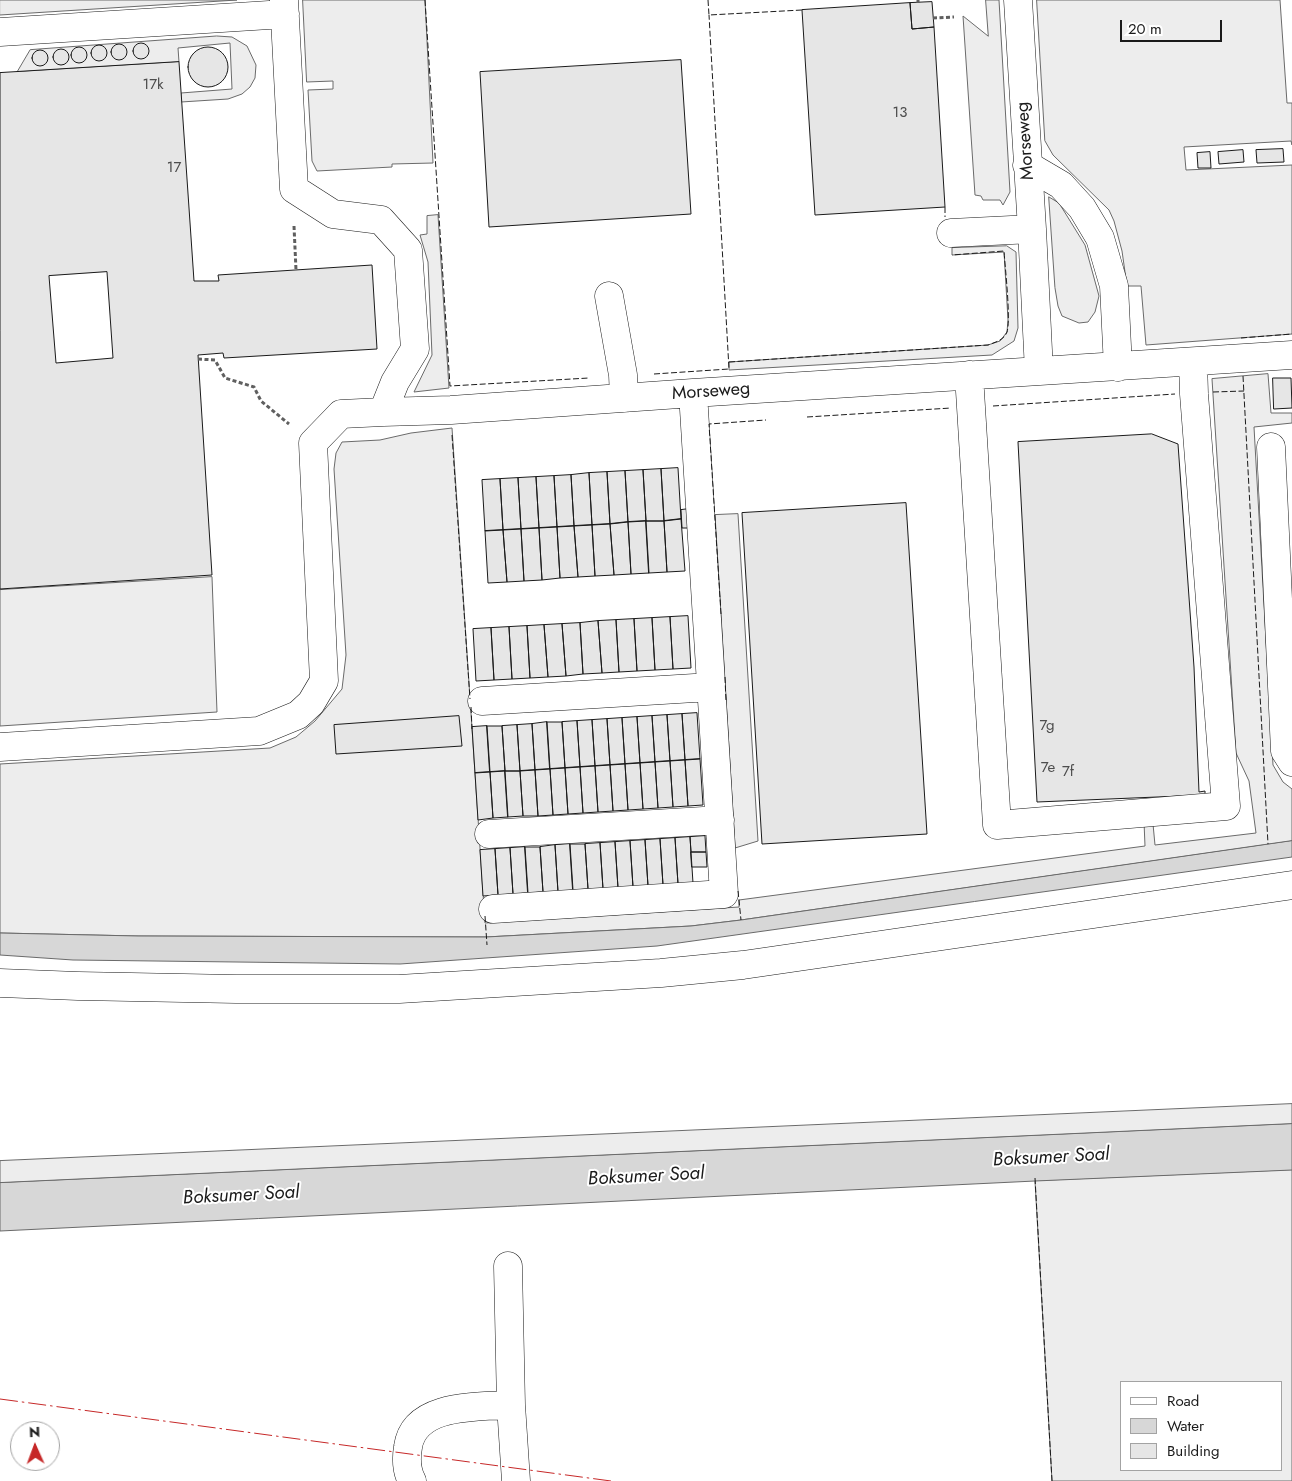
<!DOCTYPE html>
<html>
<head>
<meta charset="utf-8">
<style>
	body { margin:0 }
	#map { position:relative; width:1292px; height:1481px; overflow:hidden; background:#fff; font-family:Jost,sans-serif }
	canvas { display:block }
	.legend { position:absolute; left:1120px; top:1381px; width:162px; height:90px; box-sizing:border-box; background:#fff; border:1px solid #a3a3a3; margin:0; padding:6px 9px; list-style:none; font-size:15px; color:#1a1a1a }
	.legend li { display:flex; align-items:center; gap:10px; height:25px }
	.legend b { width:25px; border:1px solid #a3a3a3 }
	.north { position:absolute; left:10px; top:1421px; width:50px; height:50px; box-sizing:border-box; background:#fff; border:1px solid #a3a3a3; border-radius:50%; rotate:358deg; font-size:14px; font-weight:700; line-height:20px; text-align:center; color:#1a1a1a }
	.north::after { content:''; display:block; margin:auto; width:18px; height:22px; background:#c62828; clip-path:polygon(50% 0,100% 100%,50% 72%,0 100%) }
	.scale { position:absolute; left:1120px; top:20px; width:102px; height:22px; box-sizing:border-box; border:2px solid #1a1a1a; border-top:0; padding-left:6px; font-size:15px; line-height:18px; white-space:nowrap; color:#1a1a1a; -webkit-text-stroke:4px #fff; paint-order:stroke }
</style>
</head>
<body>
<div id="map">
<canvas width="1292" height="1481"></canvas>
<ul class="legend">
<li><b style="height:6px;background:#fff"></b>Road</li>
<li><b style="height:14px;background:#d7d7d7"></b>Water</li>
<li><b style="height:14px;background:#e6e6e6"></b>Building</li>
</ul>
<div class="north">N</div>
<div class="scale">20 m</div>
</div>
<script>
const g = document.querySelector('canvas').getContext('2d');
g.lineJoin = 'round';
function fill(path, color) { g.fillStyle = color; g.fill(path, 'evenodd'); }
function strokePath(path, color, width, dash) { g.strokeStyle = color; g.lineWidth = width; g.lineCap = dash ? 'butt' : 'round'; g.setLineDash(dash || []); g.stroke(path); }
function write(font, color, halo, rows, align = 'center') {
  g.font = font + ' Jost,sans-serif'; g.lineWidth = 4; g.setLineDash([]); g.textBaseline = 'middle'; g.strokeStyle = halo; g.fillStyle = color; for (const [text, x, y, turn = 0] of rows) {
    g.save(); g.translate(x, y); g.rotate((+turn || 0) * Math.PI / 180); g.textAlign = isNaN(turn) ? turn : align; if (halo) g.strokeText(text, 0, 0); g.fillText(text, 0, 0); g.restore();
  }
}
const built = new Path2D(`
	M 0,0 L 237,0 L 0,15 Z
	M 303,0 L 425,0 L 433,163 L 392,164 L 392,167 L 317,171 L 312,161 L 308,90 L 333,89 L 333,81 L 307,82 Z
	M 986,0 L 999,0 L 1010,192 L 1003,205 L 1000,200 L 983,200 L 981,196 L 975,195 L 963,16 L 988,36 Z
	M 1037,0 L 1280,0 L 1287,103 L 1292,103 L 1292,145 L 1291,141 L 1184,147 L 1186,170 L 1292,165 L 1292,334 L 1146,345 L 1141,286 L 1127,286 L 1122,251 L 1114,221 L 1109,210 L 1053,155 L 1045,141 Z
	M 217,36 L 232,37 L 247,46 L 256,65 L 255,78 L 250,87 L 242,94 L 228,99 L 181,102 L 181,93 L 232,89 L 230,43 L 178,48 L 179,62 L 17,72 L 30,50 Z
	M 1049,197 L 1059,203 L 1085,245 L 1099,296 L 1095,312 L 1088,322 L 1079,323 L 1062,316 L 1058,306 L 1055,288 Z
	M 438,215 L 449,388 L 414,392 L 432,355 L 428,262 L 420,235 L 427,234 L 427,216 Z
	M 1007,246 L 1016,252 L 1018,328 L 1014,341 L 992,355 L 729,370 L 729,362 L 988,345 L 1000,341 L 1007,332 L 1008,320 L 1004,252 L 952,255 L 952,248 Z
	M 1268,374 L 1271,413 L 1292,413 L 1292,423 L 1254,427 L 1273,765 L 1283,782 L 1292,789 L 1292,841 L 741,920 L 691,926 L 486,937 L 138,936 L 0,933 L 0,764 L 270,748 L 296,737 L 315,721 L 342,689 L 346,655 L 334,469 L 336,453 L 342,442 L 380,440 L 411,433 L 452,428 L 485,923 L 739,907 L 739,900 L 1145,846 L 1144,822 L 1153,824 L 1155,845 L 1256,833 L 1249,781 L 1236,753 L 1212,379 Z
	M 738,514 L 758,841 L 735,848 L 715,515 Z
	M 212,577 L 217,712 L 0,726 L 0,590 Z
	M 1292,1104 L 1292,1124 L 0,1183 L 0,1161 Z
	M 1292,1170 L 1292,1481 L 1052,1481 L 1035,1181 ZM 1121,1382 L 1281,1382 L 1281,1470 L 1121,1470 Z`);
fill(built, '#ededed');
strokePath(built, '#6a6a6a', 1);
const water = new Path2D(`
	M 1292,841 L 1292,857 L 657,946 L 400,964 L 73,960 L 0,955 L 0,933 L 138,936 L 486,937 L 691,926 L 741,920 Z
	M 1292,1124 L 1292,1170 L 1035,1181 L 0,1231 L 0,1183 Z`);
fill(water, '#d7d7d7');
strokePath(water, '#6a6a6a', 1);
const building = new Path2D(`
	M 932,2 L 934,27 L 912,29 L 910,3 Z
	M 910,3 L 912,29 L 934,27 L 945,207 L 815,215 L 802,10 Z
	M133 51a8 8 0 1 1 16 0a8 8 0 1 1-16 0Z
	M111 52a8 8 0 1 1 16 0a8 8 0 1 1-16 0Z
	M91 53a8 8 0 1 1 16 0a8 8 0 1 1-16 0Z
	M71 55a8 8 0 1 1 16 0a8 8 0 1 1-16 0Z
	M188 67a20 20 0 1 1 40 0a20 20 0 1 1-40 0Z
	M53 57a8 8 0 1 1 16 0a8 8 0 1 1-16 0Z
	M32 58a8 8 0 1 1 16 0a8 8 0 1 1-16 0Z
	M 681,60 L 691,214 L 489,227 L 480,72 Z
	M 179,62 L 194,281 L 219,281 L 218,275 L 372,265 L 377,349 L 224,358 L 223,353 L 198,355 L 212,575 L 0,589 L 0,73 ZM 107,272 L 113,358 L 56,363 L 49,276 Z
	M 1283,149 L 1284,162 L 1257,163 L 1256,150 Z
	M 1243,150 L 1244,162 L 1219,164 L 1218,152 Z
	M 1210,152 L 1211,168 L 1198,168 L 1197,153 Z
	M 1273,378 L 1291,378 L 1292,408 L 1274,409 Z
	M 1152,434 L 1178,444 L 1194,667 L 1199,792 L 1205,791 L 1205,795 L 1037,802 L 1018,442 Z
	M 678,468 L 681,519 L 664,521 L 661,469 Z
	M 661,469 L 664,521 L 646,521 L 643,470 Z
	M 643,470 L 646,521 L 628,522 L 625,471 Z
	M 625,471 L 628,522 L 610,524 L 607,472 Z
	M 607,472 L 610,524 L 592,525 L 589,473 Z
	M 589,473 L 592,525 L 574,526 L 571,475 Z
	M 571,475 L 574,526 L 557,527 L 554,476 Z
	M 554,476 L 557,527 L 539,528 L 536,477 Z
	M 536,477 L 539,528 L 521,529 L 518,478 Z
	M 518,478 L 521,529 L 503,530 L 500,479 Z
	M 500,479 L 503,530 L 485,531 L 482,480 Z
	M 906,503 L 927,834 L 762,844 L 742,513 Z
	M 689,509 L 690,528 L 682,528 L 681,510 Z
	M 681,519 L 685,571 L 667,572 L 664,521 Z
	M 646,521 L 664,521 L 667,572 L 649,573 Z
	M 646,521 L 649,573 L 631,574 L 628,522 Z
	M 628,522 L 631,574 L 614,575 L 610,524 Z
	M 610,524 L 614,575 L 595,576 L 592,525 Z
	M 592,525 L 595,576 L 578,577 L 574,526 Z
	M 574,526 L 578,577 L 560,578 L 557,527 Z
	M 557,527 L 560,578 L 542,580 L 539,528 Z
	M 539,528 L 542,580 L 524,581 L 521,529 Z
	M 521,529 L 524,581 L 507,582 L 503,530 Z
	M 503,530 L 507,582 L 488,583 L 485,531 Z
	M 688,616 L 691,668 L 673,669 L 670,617 Z
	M 670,617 L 673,669 L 655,670 L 652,618 Z
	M 652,618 L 655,670 L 637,671 L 634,619 Z
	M 634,619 L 637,671 L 619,672 L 616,620 Z
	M 616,620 L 619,672 L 602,673 L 598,621 Z
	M 598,621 L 602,673 L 583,674 L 580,623 Z
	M 580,623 L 583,674 L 566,676 L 562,624 Z
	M 562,624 L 566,676 L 548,677 L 544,625 Z
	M 544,625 L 548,677 L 530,678 L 527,626 Z
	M 527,626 L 530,678 L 512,679 L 509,627 Z
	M 509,627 L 512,679 L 494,680 L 491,628 Z
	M 491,628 L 494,680 L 476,681 L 473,629 Z
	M 697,713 L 700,759 L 685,760 L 682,714 Z
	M 682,714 L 685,760 L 670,761 L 667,715 Z
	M 667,715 L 670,761 L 655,762 L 652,716 Z
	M 459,716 L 462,746 L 336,754 L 334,725 Z
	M 652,716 L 655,762 L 640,763 L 637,717 Z
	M 637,717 L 640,763 L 625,764 L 622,718 Z
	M 622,718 L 625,764 L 610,765 L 607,719 Z
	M 607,719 L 610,765 L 595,766 L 592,720 Z
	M 592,720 L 595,766 L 580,767 L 577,721 Z
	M 577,721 L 580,767 L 565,768 L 562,722 Z
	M 547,722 L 562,722 L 565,768 L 550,769 Z
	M 547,722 L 550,769 L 535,770 L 532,724 Z
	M 532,724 L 535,770 L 520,771 L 517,725 Z
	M 517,725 L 520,771 L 505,771 L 502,726 Z
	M 487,726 L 490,772 L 475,773 L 472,727 Z
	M 487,726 L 502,726 L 505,771 L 490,772 Z
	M 700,759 L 703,805 L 688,806 L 685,760 Z
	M 685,760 L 688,806 L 673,807 L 670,761 Z
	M 670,761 L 673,807 L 658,808 L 655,762 Z
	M 655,762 L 658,808 L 643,809 L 640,763 Z
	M 640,763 L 643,809 L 628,810 L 625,764 Z
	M 625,764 L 628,810 L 613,811 L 610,765 Z
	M 610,765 L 613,811 L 598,812 L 595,766 Z
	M 595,766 L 598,812 L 583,813 L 580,767 Z
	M 580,767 L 583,813 L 568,814 L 565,768 Z
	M 565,768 L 568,814 L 553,815 L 550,769 Z
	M 550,769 L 553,815 L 538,816 L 535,770 Z
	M 535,770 L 538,816 L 523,816 L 520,771 Z
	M 505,771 L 520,771 L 523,816 L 508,817 Z
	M 505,771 L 508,817 L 493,818 L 490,772 Z
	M 490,772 L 493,818 L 478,820 L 475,773 Z
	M 705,836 L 706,852 L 691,852 L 690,837 Z
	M 690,837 L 693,883 L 678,884 L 675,838 Z
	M 675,838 L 678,884 L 663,885 L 660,839 Z
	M 660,839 L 663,885 L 648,886 L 645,840 Z
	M 645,840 L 648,886 L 633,887 L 630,841 Z
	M 630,841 L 633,887 L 618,888 L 615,842 Z
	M 615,842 L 618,888 L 603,889 L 600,843 Z
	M 600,843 L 603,889 L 588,889 L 585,844 Z
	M 570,844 L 573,890 L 558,892 L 555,845 Z
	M 570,844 L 585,844 L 588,889 L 573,890 Z
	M 555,845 L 558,892 L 543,892 L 540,847 Z
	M 525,847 L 528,893 L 513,894 L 510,848 Z
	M 525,847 L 540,847 L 543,892 L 528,893 Z
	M 510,848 L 513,894 L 498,895 L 495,849 Z
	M 495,849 L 498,895 L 483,896 L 480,850 Z
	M 691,852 L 706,852 L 707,867 L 692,867 Z`);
fill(building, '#e6e6e6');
strokePath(building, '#1a1a1a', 1);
const minor = new Path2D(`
	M 1018,0 L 1032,229 L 1039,371
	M 0,32 L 285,14
	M 1027,165 L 1061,185 L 1082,208 L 1100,238 L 1114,286 L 1118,367
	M 951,233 L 1032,229
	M 609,296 L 623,375 L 624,398
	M 969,375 L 997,825 L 1226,806 L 1194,394 L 1193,362
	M 383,412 L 451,410 L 693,393 L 1292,355
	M 1271,447 L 1285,751 L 1292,762
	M 482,701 L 711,687
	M 0,747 L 259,731 L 298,715 L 311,703 L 324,681 L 313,443 L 341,414 L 383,412 L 395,382 L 415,349 L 408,250 L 381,220 L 333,214 L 294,189 L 284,0
	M 489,834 L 720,820
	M 493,909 L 724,894 L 693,393
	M 0,983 L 78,986 L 236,989 L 399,989 L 661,973 L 743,965 L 1292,885
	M 508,1266 L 511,1405 L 516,1481
	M 412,1481 C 406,1470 406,1459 408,1447 C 414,1403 478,1407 511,1405`);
strokePath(minor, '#1a1a1a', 29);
strokePath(new Path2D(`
	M 918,0 L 918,3
	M 933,18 L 954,17
	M 294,226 L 296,270
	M 198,359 L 215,360 L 225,378 L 254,387 L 261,401 L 289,424`), '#5f5f5f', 3, [4, 2.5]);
strokePath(minor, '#fff', 28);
strokePath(new Path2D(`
	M 425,0 L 450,386 L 589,378
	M 708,0 L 709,15 L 802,10
	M 945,207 L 945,217
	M 1241,338 L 1292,334
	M 729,362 L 988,345 C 996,342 1004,340 1007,332 C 1011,319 1005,267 1004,251 L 952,255
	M 654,374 L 729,369 L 709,15
	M 1243,376 L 1268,844
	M 1213,392 L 1244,391
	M 993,406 L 1175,394
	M 807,417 L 951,408
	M 452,435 L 470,699
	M 721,614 L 709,424 L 766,420
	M 725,677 L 726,702
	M 471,707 L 472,729
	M 738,891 L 741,920
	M 485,916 L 487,945
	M 1035,1178 L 1052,1481`), '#1a1a1a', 1, [6, 2.5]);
strokePath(new Path2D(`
	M 0,1399 L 611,1481`), '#c62828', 1, [18, 4, 2.5, 4]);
write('15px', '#4d4d4d', null, [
	["17k",153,85],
	["13",900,113],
	["17",174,168],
	["7g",1047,726],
	["7e",1048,768],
	["7f",1068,772]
]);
write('18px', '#1a1a1a', '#fff', [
	["Morseweg",1026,141,-94],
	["Morseweg",711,392,-4]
]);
write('italic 19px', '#1a1a1a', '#fff', [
	["Boksumer Soal",1051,1158,-3],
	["Boksumer Soal",646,1177,-3],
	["Boksumer Soal",241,1196,-3]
]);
</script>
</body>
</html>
